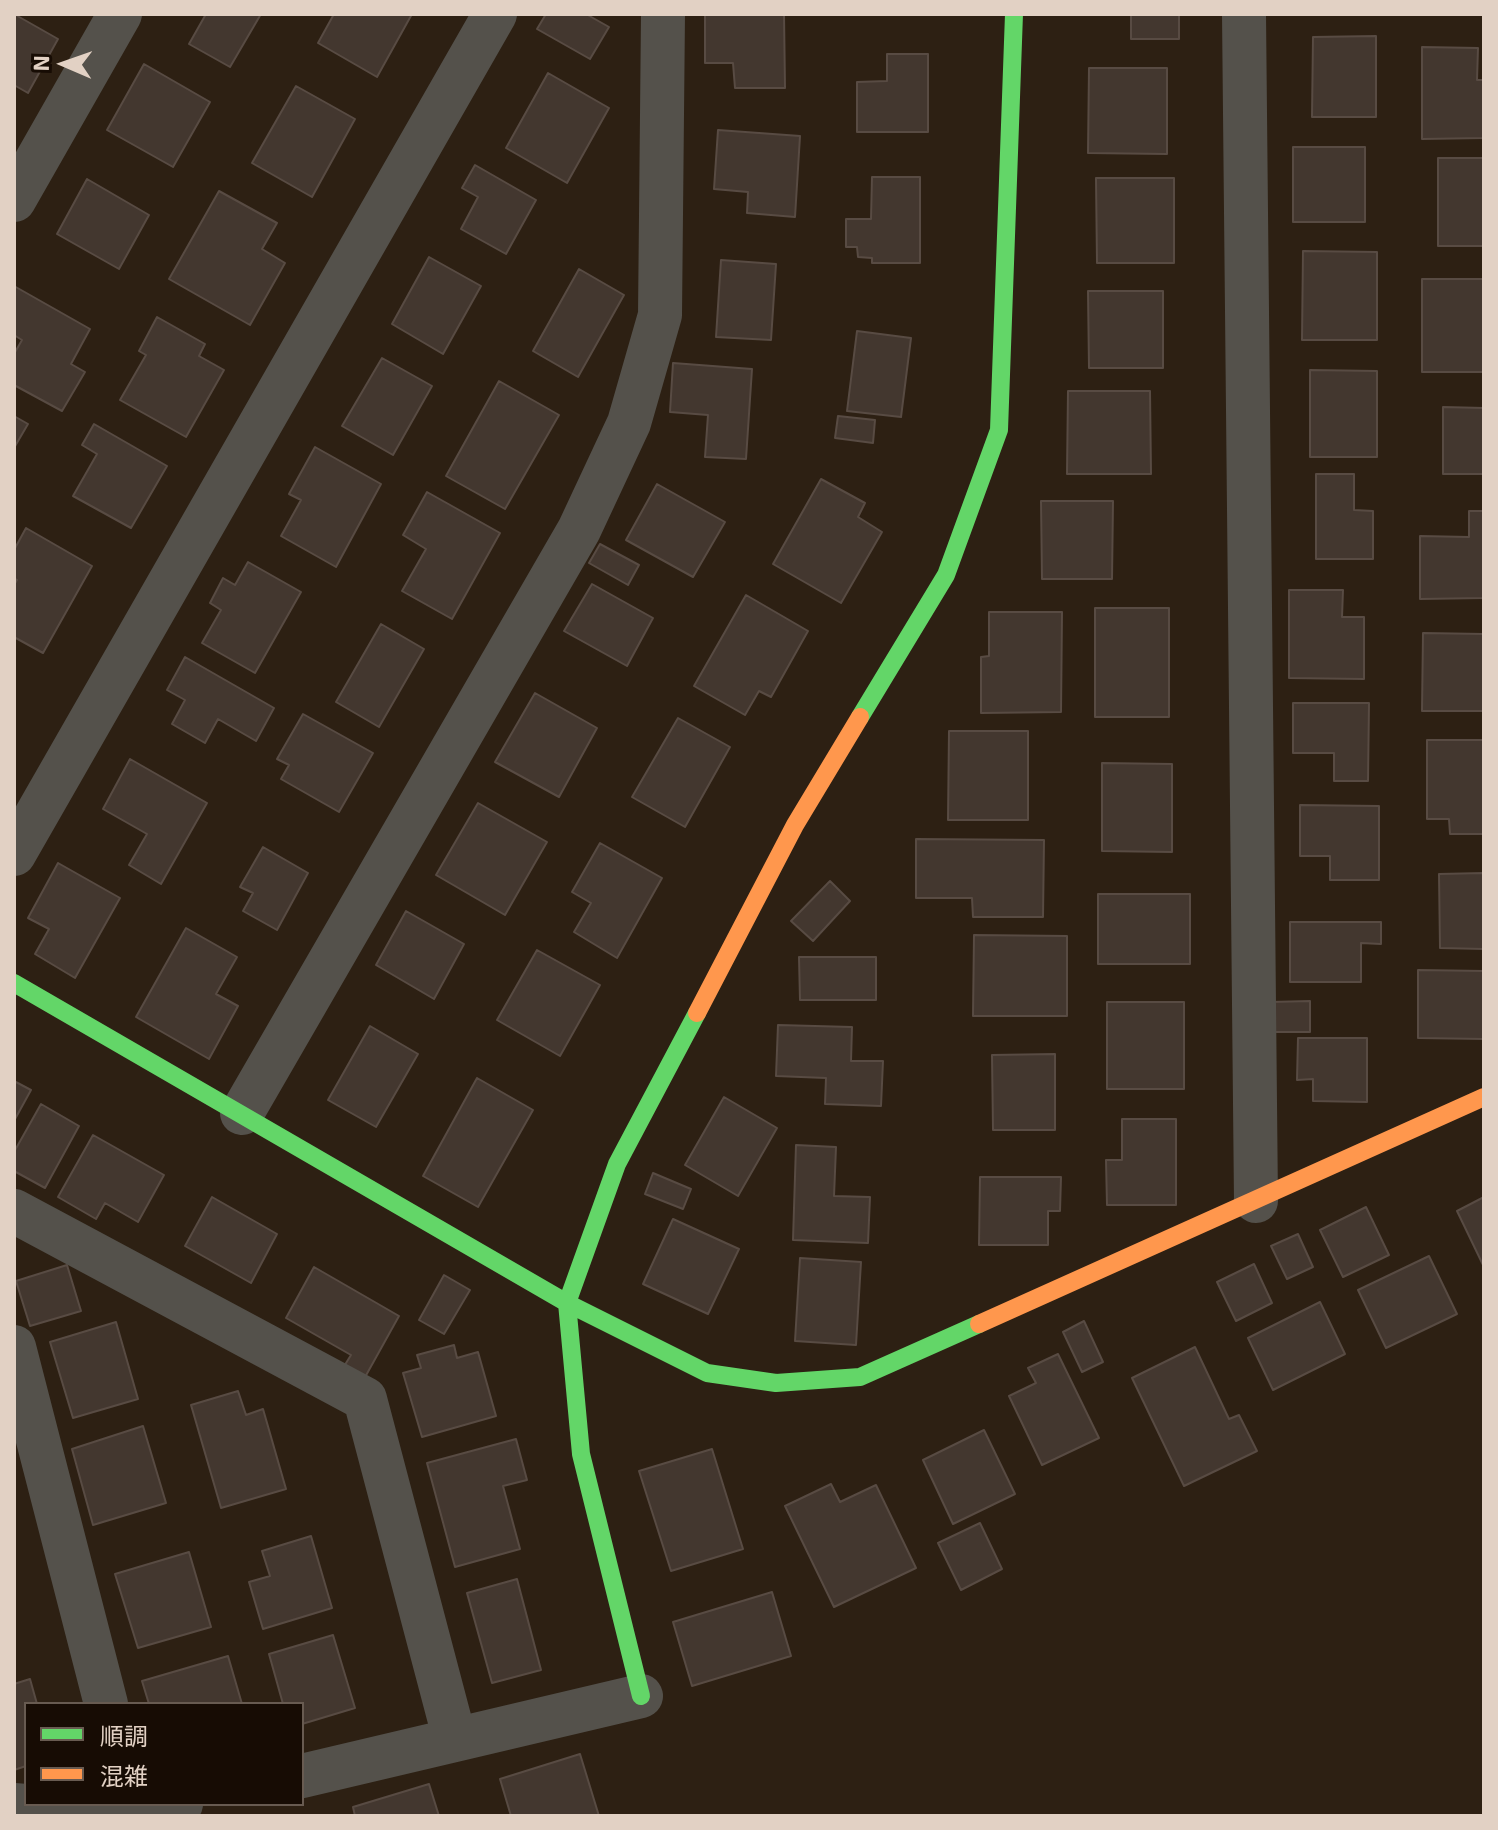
<!DOCTYPE html>
<html>
<head>
<meta charset="utf-8">
<style>
	body { margin:0 }
	#map { position:relative; width:1498px; height:1830px; overflow:hidden; background:#2d2013; font-family:"Exo 2","Noto Sans JP",sans-serif }
	canvas { display:block }
	.frame { position:absolute; inset:0; border:16px solid #e2d1c4; pointer-events:none }
	.legend { position:absolute; left:24px; top:1702px; width:280px; height:104px; box-sizing:border-box; background:#170c04; border:2px solid #685b51; margin:0; padding:10px 14px; list-style:none; font-size:24px; color:#e2d1c4 }
	.legend li { display:flex; align-items:center; gap:16px; height:40px }
	.legend b { width:40px; border:2px solid #685b51 }
	.north { position:absolute; left:24px; top:24px; width:80px; height:80px; -webkit-text-stroke:6px #170c04; paint-order:stroke; rotate:272deg; font-size:22px; font-weight:700; line-height:32px; text-align:center; color:#e2d1c4 }
	.north::after { content:''; display:block; margin:auto; width:28px; height:36px; background:#e2d1c4; clip-path:polygon(50% 0,100% 100%,50% 72%,0 100%) }
</style>
</head>
<body>
<div id="map">
<canvas width="1498" height="1830"></canvas>
<div class="frame"></div>
<ul class="legend">
<li><b style="height:10px;background:#63d668"></b>順調</li>
<li><b style="height:10px;background:#ff974d"></b>混雑</li>
</ul>
<div class="north">N</div>
</div>
<script>
const g = document.querySelector('canvas').getContext('2d');
g.lineJoin = 'round';
function fill(path, color) { g.fillStyle = color; g.fill(path, 'evenodd'); }
function strokePath(path, color, width, dash) { g.strokeStyle = color; g.lineWidth = width; g.lineCap = dash ? 'butt' : 'round'; g.setLineDash(dash || []); g.stroke(path); }
const building = new Path2D(`
	M 14,14 L 58,39 L 28,93 L 14,85 Z
	M 206,14 L 261,14 L 230,67 L 189,44 Z
	M 334,14 L 412,14 L 377,77 L 318,43 Z
	M 546,14 L 586,14 L 609,27 L 590,59 L 537,29 Z
	M 705,14 L 784,14 L 785,88 L 735,88 L 733,63 L 705,63 Z
	M 1131,14 L 1179,14 L 1179,39 L 1131,39 Z
	M 1376,36 L 1376,117 L 1312,117 L 1313,37 Z
	M 1422,47 L 1478,48 L 1477,80 L 1484,80 L 1484,138 L 1422,139 Z
	M 887,54 L 928,54 L 928,132 L 857,132 L 857,82 L 887,81 Z
	M 144,64 L 210,102 L 173,167 L 107,130 Z
	M 1089,68 L 1167,68 L 1167,154 L 1088,153 Z
	M 548,73 L 609,108 L 567,183 L 506,148 Z
	M 296,86 L 355,119 L 312,197 L 252,163 Z
	M 718,130 L 800,136 L 795,217 L 747,213 L 748,192 L 714,189 Z
	M 1293,147 L 1365,147 L 1365,222 L 1293,222 Z
	M 1438,158 L 1484,158 L 1484,246 L 1438,246 Z
	M 475,165 L 536,200 L 506,254 L 461,229 L 478,197 L 462,188 Z
	M 872,177 L 920,177 L 920,263 L 872,263 L 872,258 L 858,257 L 857,247 L 846,247 L 846,219 L 871,219 Z
	M 1096,178 L 1174,178 L 1174,263 L 1097,263 Z
	M 87,179 L 149,215 L 119,269 L 57,234 Z
	M 219,191 L 277,223 L 262,249 L 285,263 L 250,325 L 169,279 Z
	M 1303,251 L 1377,252 L 1377,340 L 1302,340 Z
	M 429,257 L 481,286 L 443,354 L 392,324 Z
	M 721,260 L 776,264 L 771,340 L 716,337 Z
	M 579,269 L 624,295 L 578,377 L 533,351 Z
	M 1422,279 L 1484,279 L 1484,372 L 1422,372 Z
	M 14,286 L 90,329 L 71,364 L 85,372 L 62,411 L 14,385 L 14,354 L 22,340 L 14,335 Z
	M 1088,291 L 1163,291 L 1163,368 L 1089,368 Z
	M 157,317 L 205,344 L 199,356 L 224,370 L 186,437 L 120,400 L 146,355 L 139,351 Z
	M 857,331 L 911,338 L 901,417 L 847,411 Z
	M 382,358 L 432,386 L 393,455 L 342,426 Z
	M 673,363 L 752,369 L 746,459 L 705,457 L 708,415 L 670,412 Z
	M 1310,370 L 1377,371 L 1377,457 L 1310,457 Z
	M 499,381 L 559,415 L 505,509 L 446,476 Z
	M 1068,391 L 1150,391 L 1151,474 L 1067,474 Z
	M 1443,407 L 1484,408 L 1484,474 L 1443,474 Z
	M 14,416 L 28,424 L 14,448 Z
	M 838,416 L 875,420 L 873,443 L 835,438 Z
	M 94,424 L 167,466 L 131,528 L 73,496 L 97,454 L 82,445 Z
	M 315,447 L 381,484 L 336,567 L 281,536 L 301,500 L 289,494 Z
	M 1316,474 L 1354,474 L 1354,510 L 1373,511 L 1373,559 L 1316,559 Z
	M 821,479 L 865,503 L 858,517 L 882,532 L 841,603 L 773,564 Z
	M 657,484 L 725,522 L 693,577 L 626,540 Z
	M 427,492 L 500,533 L 452,619 L 402,591 L 426,549 L 403,535 Z
	M 1041,501 L 1113,501 L 1112,579 L 1042,579 Z
	M 1469,511 L 1484,511 L 1484,598 L 1420,599 L 1420,536 L 1469,537 Z
	M 26,528 L 92,566 L 43,653 L 14,637 L 14,585 L 17,580 L 14,578 L 14,550 Z
	M 600,544 L 639,565 L 628,585 L 589,563 Z
	M 248,562 L 301,592 L 255,673 L 202,643 L 221,610 L 210,603 L 223,578 L 235,585 Z
	M 592,584 L 653,618 L 627,666 L 564,631 Z
	M 1289,590 L 1343,590 L 1342,617 L 1364,617 L 1364,679 L 1289,678 Z
	M 746,595 L 808,631 L 771,697 L 759,691 L 745,715 L 694,686 Z
	M 1095,608 L 1169,608 L 1169,717 L 1095,717 Z
	M 989,612 L 1062,612 L 1061,712 L 981,713 L 981,657 L 989,656 Z
	M 381,624 L 424,649 L 379,727 L 336,702 Z
	M 1423,633 L 1484,634 L 1484,711 L 1422,711 Z
	M 185,657 L 274,708 L 256,741 L 218,719 L 205,743 L 172,724 L 185,700 L 167,690 Z
	M 535,693 L 597,728 L 559,797 L 495,762 Z
	M 1293,703 L 1369,703 L 1368,781 L 1334,781 L 1334,753 L 1293,753 Z
	M 303,714 L 373,753 L 339,812 L 281,779 L 289,765 L 277,759 Z
	M 678,718 L 730,747 L 685,827 L 632,797 Z
	M 949,731 L 1028,731 L 1028,820 L 948,820 Z
	M 1427,740 L 1484,740 L 1484,834 L 1450,834 L 1449,819 L 1427,819 Z
	M 130,759 L 207,803 L 161,884 L 129,865 L 147,834 L 103,809 Z
	M 1102,763 L 1172,764 L 1172,852 L 1102,851 Z
	M 478,803 L 547,842 L 505,915 L 436,875 Z
	M 1300,805 L 1379,806 L 1379,880 L 1330,880 L 1330,856 L 1300,856 Z
	M 916,839 L 1044,840 L 1043,917 L 973,917 L 972,898 L 916,898 Z
	M 600,843 L 662,878 L 617,958 L 574,932 L 591,903 L 572,892 Z
	M 263,847 L 308,873 L 277,930 L 243,911 L 253,893 L 240,887 Z
	M 58,863 L 120,898 L 75,978 L 35,954 L 49,929 L 28,918 Z
	M 1484,873 L 1484,949 L 1440,948 L 1439,874 Z
	M 830,881 L 850,901 L 813,941 L 791,921 Z
	M 1098,894 L 1190,894 L 1190,964 L 1098,964 Z
	M 406,911 L 464,944 L 434,999 L 376,965 Z
	M 1290,922 L 1381,922 L 1381,944 L 1361,943 L 1361,982 L 1290,982 Z
	M 186,928 L 237,957 L 216,994 L 238,1006 L 209,1059 L 136,1017 Z
	M 974,935 L 1067,936 L 1067,1016 L 973,1016 Z
	M 537,950 L 600,985 L 560,1056 L 497,1020 Z
	M 799,957 L 876,957 L 876,1000 L 800,1000 Z
	M 1418,970 L 1484,971 L 1484,1039 L 1418,1038 Z
	M 1310,1001 L 1310,1032 L 1270,1032 L 1270,1002 Z
	M 1107,1002 L 1184,1002 L 1184,1089 L 1107,1089 Z
	M 778,1025 L 852,1027 L 851,1061 L 883,1061 L 881,1106 L 825,1104 L 826,1078 L 776,1076 Z
	M 370,1026 L 418,1054 L 376,1127 L 328,1100 Z
	M 1298,1038 L 1367,1038 L 1367,1102 L 1313,1101 L 1313,1079 L 1297,1080 Z
	M 1055,1054 L 1055,1130 L 993,1130 L 992,1055 Z
	M 477,1078 L 533,1110 L 478,1207 L 423,1176 Z
	M 14,1081 L 31,1090 L 14,1121 Z
	M 724,1097 L 777,1128 L 738,1196 L 685,1165 Z
	M 41,1104 L 79,1126 L 45,1188 L 14,1171 L 14,1152 Z
	M 1122,1119 L 1176,1119 L 1176,1205 L 1107,1205 L 1106,1160 L 1122,1160 Z
	M 93,1135 L 164,1175 L 138,1222 L 105,1203 L 96,1219 L 58,1197 Z
	M 796,1145 L 836,1147 L 834,1196 L 870,1197 L 868,1243 L 793,1240 Z
	M 653,1173 L 691,1189 L 683,1209 L 645,1194 Z
	M 980,1177 L 1061,1177 L 1060,1211 L 1048,1211 L 1048,1245 L 979,1245 Z
	M 212,1197 L 277,1234 L 251,1283 L 185,1246 Z
	M 1484,1197 L 1484,1267 L 1457,1211 Z
	M 1366,1207 L 1389,1255 L 1343,1277 L 1320,1230 Z
	M 673,1219 L 739,1249 L 708,1314 L 643,1284 Z
	M 1298,1234 L 1313,1267 L 1287,1279 L 1271,1246 Z
	M 1429,1256 L 1457,1314 L 1386,1348 L 1358,1290 Z
	M 800,1258 L 861,1262 L 856,1345 L 795,1341 Z
	M 1254,1264 L 1272,1303 L 1236,1321 L 1217,1282 Z
	M 67,1265 L 81,1311 L 30,1326 L 16,1281 Z
	M 314,1267 L 399,1316 L 364,1379 L 343,1368 L 351,1355 L 286,1318 Z
	M 444,1275 L 470,1290 L 444,1334 L 419,1320 Z
	M 1320,1302 L 1345,1354 L 1273,1390 L 1248,1338 Z
	M 1084,1321 L 1103,1362 L 1082,1372 L 1063,1332 Z
	M 116,1322 L 138,1399 L 73,1418 L 50,1342 Z
	M 454,1345 L 457,1358 L 478,1352 L 496,1416 L 422,1437 L 403,1373 L 421,1368 L 417,1355 Z
	M 1195,1347 L 1229,1419 L 1239,1415 L 1257,1451 L 1184,1486 L 1132,1378 Z
	M 1058,1354 L 1099,1438 L 1042,1465 L 1009,1396 L 1036,1383 L 1028,1368 Z
	M 238,1391 L 246,1415 L 263,1409 L 286,1489 L 221,1508 L 191,1405 Z
	M 143,1426 L 166,1503 L 93,1525 L 72,1449 Z
	M 984,1430 L 1015,1494 L 953,1524 L 923,1460 Z
	M 516,1439 L 527,1480 L 503,1486 L 520,1549 L 455,1567 L 427,1463 Z
	M 712,1449 L 743,1549 L 671,1571 L 639,1471 Z
	M 831,1484 L 840,1502 L 876,1485 L 916,1568 L 834,1607 L 785,1506 Z
	M 980,1523 L 1002,1569 L 961,1590 L 938,1543 Z
	M 311,1536 L 332,1608 L 263,1629 L 249,1582 L 270,1576 L 262,1551 Z
	M 189,1552 L 211,1627 L 138,1648 L 115,1574 Z
	M 517,1579 L 541,1670 L 492,1683 L 467,1593 Z
	M 772,1592 L 791,1656 L 692,1686 L 673,1622 Z
	M 333,1635 L 355,1708 L 302,1724 L 302,1704 L 283,1704 L 269,1654 Z
	M 228,1656 L 242,1704 L 149,1704 L 142,1681 Z
	M 30,1679 L 37,1704 L 26,1704 L 26,1766 L 14,1770 L 14,1684 Z
	M 580,1754 L 599,1816 L 511,1816 L 500,1779 Z
	M 429,1784 L 439,1816 L 355,1816 L 353,1807 Z`);
fill(building, '#43372f');
strokePath(building, '#584b43', 2);
strokePath(new Path2D(`
	M 1244,14 L 1256,1201
	M 14,200 L 120,14
	M 14,854 L 495,14
	M 242,1113 L 579,530 L 629,423 L 660,315 L 663,14
	M 14,1211 L 365,1399 L 455,1740
	M 14,1347 L 106,1704
	M 302,1776 L 641,1696
	M 14,1805 L 134,1815 L 181,1804`), '#54514b', 44);
strokePath(new Path2D(`
	M 860,717 L 946,575 L 999,430 L 1014,14
	M 14,983 L 567,1303 L 707,1373 L 776,1383 L 860,1377 L 979,1324
	M 641,1696 L 581,1454 L 567,1303 L 617,1164 L 697,1013`), '#63d668', 18);
strokePath(new Path2D(`
	M 697,1013 L 795,825 L 860,717
	M 979,1324 L 1484,1097`), '#ff974d', 18);
</script>
</body>
</html>
